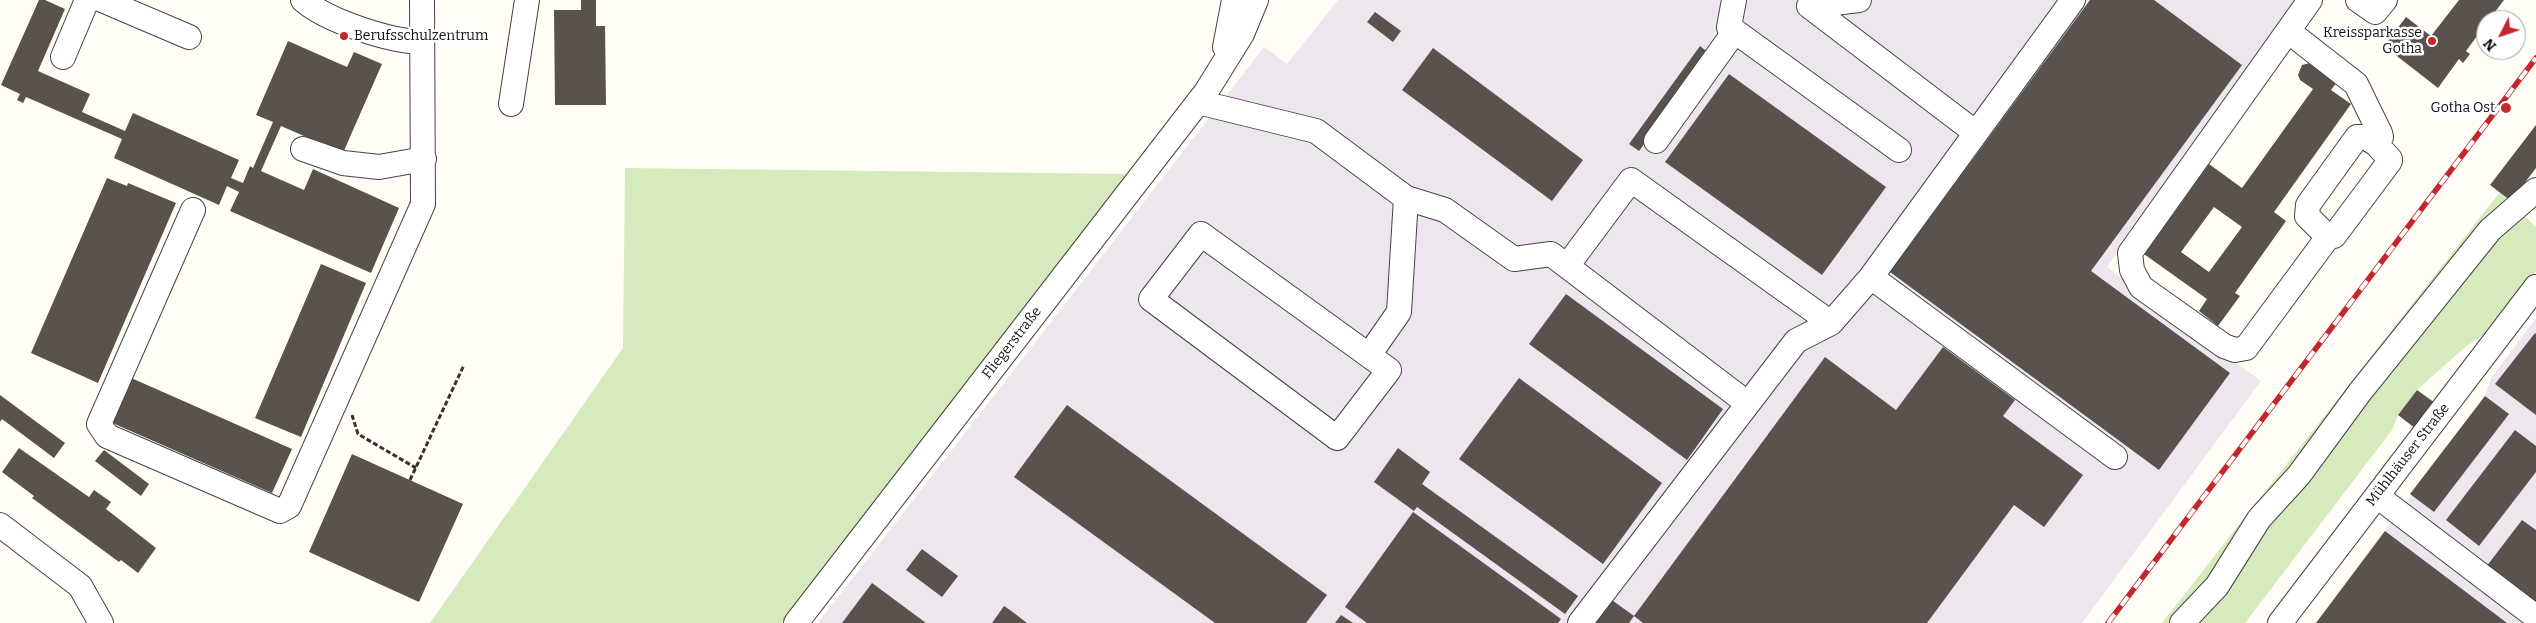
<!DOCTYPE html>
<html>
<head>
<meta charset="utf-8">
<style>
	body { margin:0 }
	#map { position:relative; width:2536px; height:623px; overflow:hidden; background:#fffdf5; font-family:Bitter,serif }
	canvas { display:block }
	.north { position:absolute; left:2476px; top:10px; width:50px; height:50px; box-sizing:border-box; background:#fff; border:1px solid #a0a0a0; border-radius:50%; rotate:229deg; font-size:14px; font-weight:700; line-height:20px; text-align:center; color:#111 }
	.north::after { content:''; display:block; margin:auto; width:18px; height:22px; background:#c4262e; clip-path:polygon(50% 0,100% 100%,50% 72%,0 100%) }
</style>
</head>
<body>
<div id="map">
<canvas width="2536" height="623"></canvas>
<div class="north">N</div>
</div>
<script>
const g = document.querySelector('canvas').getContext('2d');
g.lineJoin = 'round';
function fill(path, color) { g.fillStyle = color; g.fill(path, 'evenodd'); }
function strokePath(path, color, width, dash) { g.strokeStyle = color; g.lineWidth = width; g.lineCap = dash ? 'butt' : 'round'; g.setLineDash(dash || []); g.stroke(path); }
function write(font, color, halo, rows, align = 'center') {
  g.font = font + ' Bitter,serif'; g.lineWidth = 5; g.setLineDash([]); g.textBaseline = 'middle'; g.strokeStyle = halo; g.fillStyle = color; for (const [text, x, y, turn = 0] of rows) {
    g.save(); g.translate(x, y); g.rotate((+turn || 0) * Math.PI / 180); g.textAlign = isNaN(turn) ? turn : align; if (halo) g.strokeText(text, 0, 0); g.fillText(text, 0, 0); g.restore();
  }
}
fill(new Path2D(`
	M 1338,0 L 2297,0 L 2107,267 L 2261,381 L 2082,623 L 818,623 L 1264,47 L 1287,64 Z
	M 2536,318 L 2536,623 L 2316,623 L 2485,396 L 2491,378 Z`), '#eee6ef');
fill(new Path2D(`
	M 625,168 L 1128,174 L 781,623 L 430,623 L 623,348 Z
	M 2500,192 L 2536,227 L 2536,271 L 2499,324 L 2464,348 L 2417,390 L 2398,415 L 2392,430 L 2245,623 L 2162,623 Z`), '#d5ebbd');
fill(new Path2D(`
	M 39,0 L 45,0 L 65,9 L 38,71 L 90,94 L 82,112 L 125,131 L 133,113 L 239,160 L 231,178 L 243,183 L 250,166 L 253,168 L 273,122 L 256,115 L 288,41 L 347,67 L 354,52 L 382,64 L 343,153 L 281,126 L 261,171 L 304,190 L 313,169 L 399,208 L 371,273 L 230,211 L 239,192 L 227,186 L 219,205 L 114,158 L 122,139 L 26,97 L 23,103 L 17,100 L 20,94 L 1,85 Z
	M 581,0 L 596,0 L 596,26 L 605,26 L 606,105 L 555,105 L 554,10 L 581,10 Z
	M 2090,0 L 2154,0 L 2242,65 L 2091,271 L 2230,373 L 2159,470 L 1890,272 Z
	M 2459,0 L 2504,0 L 2489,20 L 2486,20 L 2486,24 L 2466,51 L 2470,54 L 2463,63 L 2459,59 L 2438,88 L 2384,46 L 2406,17 L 2431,36 Z
	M 1375,12 L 1401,31 L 1393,42 L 1367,22 Z
	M 1700,46 L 1710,54 L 1639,151 L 1629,144 Z
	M 1433,48 L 1583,160 L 1552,201 L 1402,90 Z
	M 2310,63 L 2337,82 L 2331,90 L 2351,104 L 2274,212 L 2286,221 L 2235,293 L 2240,296 L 2218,326 L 2199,311 L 2207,299 L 2144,254 L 2209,164 L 2242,188 L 2313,89 L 2300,80 L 2298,75 L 2302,65 ZM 2214,207 L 2242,227 L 2209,272 L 2181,252 Z
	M 1729,74 L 1886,187 L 1822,275 L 1665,162 Z
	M 2536,125 L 2536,168 L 2511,201 L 2490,185 Z
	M 107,178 L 127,186 L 128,183 L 176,203 L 98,383 L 31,353 Z
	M 321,264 L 366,283 L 301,437 L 255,418 Z
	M 1566,294 L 1723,409 L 1687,460 L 1529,344 Z
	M 2535,333 L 2536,334 L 2536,415 L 2495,384 Z
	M 1943,347 L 2015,400 L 2003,416 L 2083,475 L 2044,527 L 2014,505 L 1927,623 L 1643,623 L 1634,616 L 1825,357 L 1896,410 Z
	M 129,377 L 292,449 L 272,493 L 110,422 Z
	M 1519,378 L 1662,483 L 1603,564 L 1459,459 Z
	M 2417,390 L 2435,403 L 2416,429 L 2398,415 Z
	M 0,395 L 65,443 L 54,458 L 2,419 L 0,422 Z
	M 2485,396 L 2509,414 L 2434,512 L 2410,494 Z
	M 1067,405 L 1327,595 L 1306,623 L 1215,623 L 1014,477 Z
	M 2515,430 L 2536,446 L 2536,472 L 2479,546 L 2446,520 Z
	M 19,448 L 89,497 L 94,490 L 111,502 L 106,509 L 156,548 L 138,573 L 121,560 L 119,562 L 32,498 L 34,496 L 2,472 Z
	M 1398,448 L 1430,472 L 1422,484 L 1578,596 L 1565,614 L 1417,507 L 1414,511 L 1374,482 Z
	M 104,450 L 149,484 L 141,496 L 95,461 Z
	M 352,454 L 463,504 L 419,602 L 309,552 Z
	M 1413,512 L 1561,619 L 1558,623 L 1367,623 L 1345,607 Z
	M 2522,520 L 2536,530 L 2536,605 L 2486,567 Z
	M 2385,531 L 2507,623 L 2316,623 Z
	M 922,549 L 958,576 L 942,597 L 906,570 Z
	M 872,583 L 926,623 L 842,623 Z
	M 1609,598 L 1634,616 L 1629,623 L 1591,623 Z
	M 1004,606 L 1010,610 L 1027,623 L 992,623 Z
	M 1341,615 L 1353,623 L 1335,623 Z`), '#5a524d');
const minor = new Path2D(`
	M 102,0 L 189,37
	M 303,0 C 327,21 389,41 421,42
	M 1734,0 L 1729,27 L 1899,150
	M 1859,0 L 1809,6 L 1976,133
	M 2310,0 L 2130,253 L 2132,270 L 2141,287 L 2224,346 L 2235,350 L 2246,348 L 2328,237 L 2334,236 L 2390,161 L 2390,159 L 2376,144 L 2365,137 L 2357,137 L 2308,205 L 2307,216 L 2328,237
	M 2358,0 L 2375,12 L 2385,0
	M 2288,31 L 2356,84 L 2380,133 L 2381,137 L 2376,144
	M 1225,47 L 1234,0
	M 63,57 L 87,0
	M 1198,102 L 1316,131 L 1406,198 L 1445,210 L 1514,259 L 1551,254 L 1747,403
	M 511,104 L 527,0
	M 1656,141 L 1735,31
	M 303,149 L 343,163 L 379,167 L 424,159
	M 193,210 L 99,424 L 107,436 L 280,511 L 289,506 L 423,204 L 422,0
	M 1201,234 L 1389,370 L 1337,438 L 1151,299 Z
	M 1567,266 L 1631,180 L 1831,323
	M 1871,277 L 2115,457
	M 1369,355 L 1399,312 L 1406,198
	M 2377,496 L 2536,617
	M 0,525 L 80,586 L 101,623
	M 796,623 L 1206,92 L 1242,34 L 1256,0
	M 1580,623 L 1796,341 L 1831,323 L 1871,277 L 2073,0
	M 2182,623 L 2217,586 L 2259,519 L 2299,475 L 2360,392 L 2490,230 L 2536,190
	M 2280,623 L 2536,287`);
strokePath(minor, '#444', 26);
strokePath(new Path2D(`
	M 352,415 L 358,434 L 416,468
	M 410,480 L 464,365`), '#333', 3, [5, 2.5]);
strokePath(minor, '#fff', 24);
const rail = new Path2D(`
	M 2108,623 L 2536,58`);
strokePath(rail, '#c4262e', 5.5);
strokePath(rail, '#fff', 4, [11]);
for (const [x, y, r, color] of [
	[344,36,5,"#c4262e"],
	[2432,41,5,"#c4262e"],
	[2506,108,6,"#c4262e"]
]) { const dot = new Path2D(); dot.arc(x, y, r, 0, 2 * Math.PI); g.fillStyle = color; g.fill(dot); strokePath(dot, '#fff', 2); }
write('14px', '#111', '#fff', [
	["Kreissparkasse",2422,33],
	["Gotha",2422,49],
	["Berufsschulzentrum",354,36,"left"],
	["Gotha Ost",2495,108]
], 'right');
write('14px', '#111', '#fff', [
	["Fliegerstraße",1012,343,-52],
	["Mühlhäuser Straße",2408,455,-52]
]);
</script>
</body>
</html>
